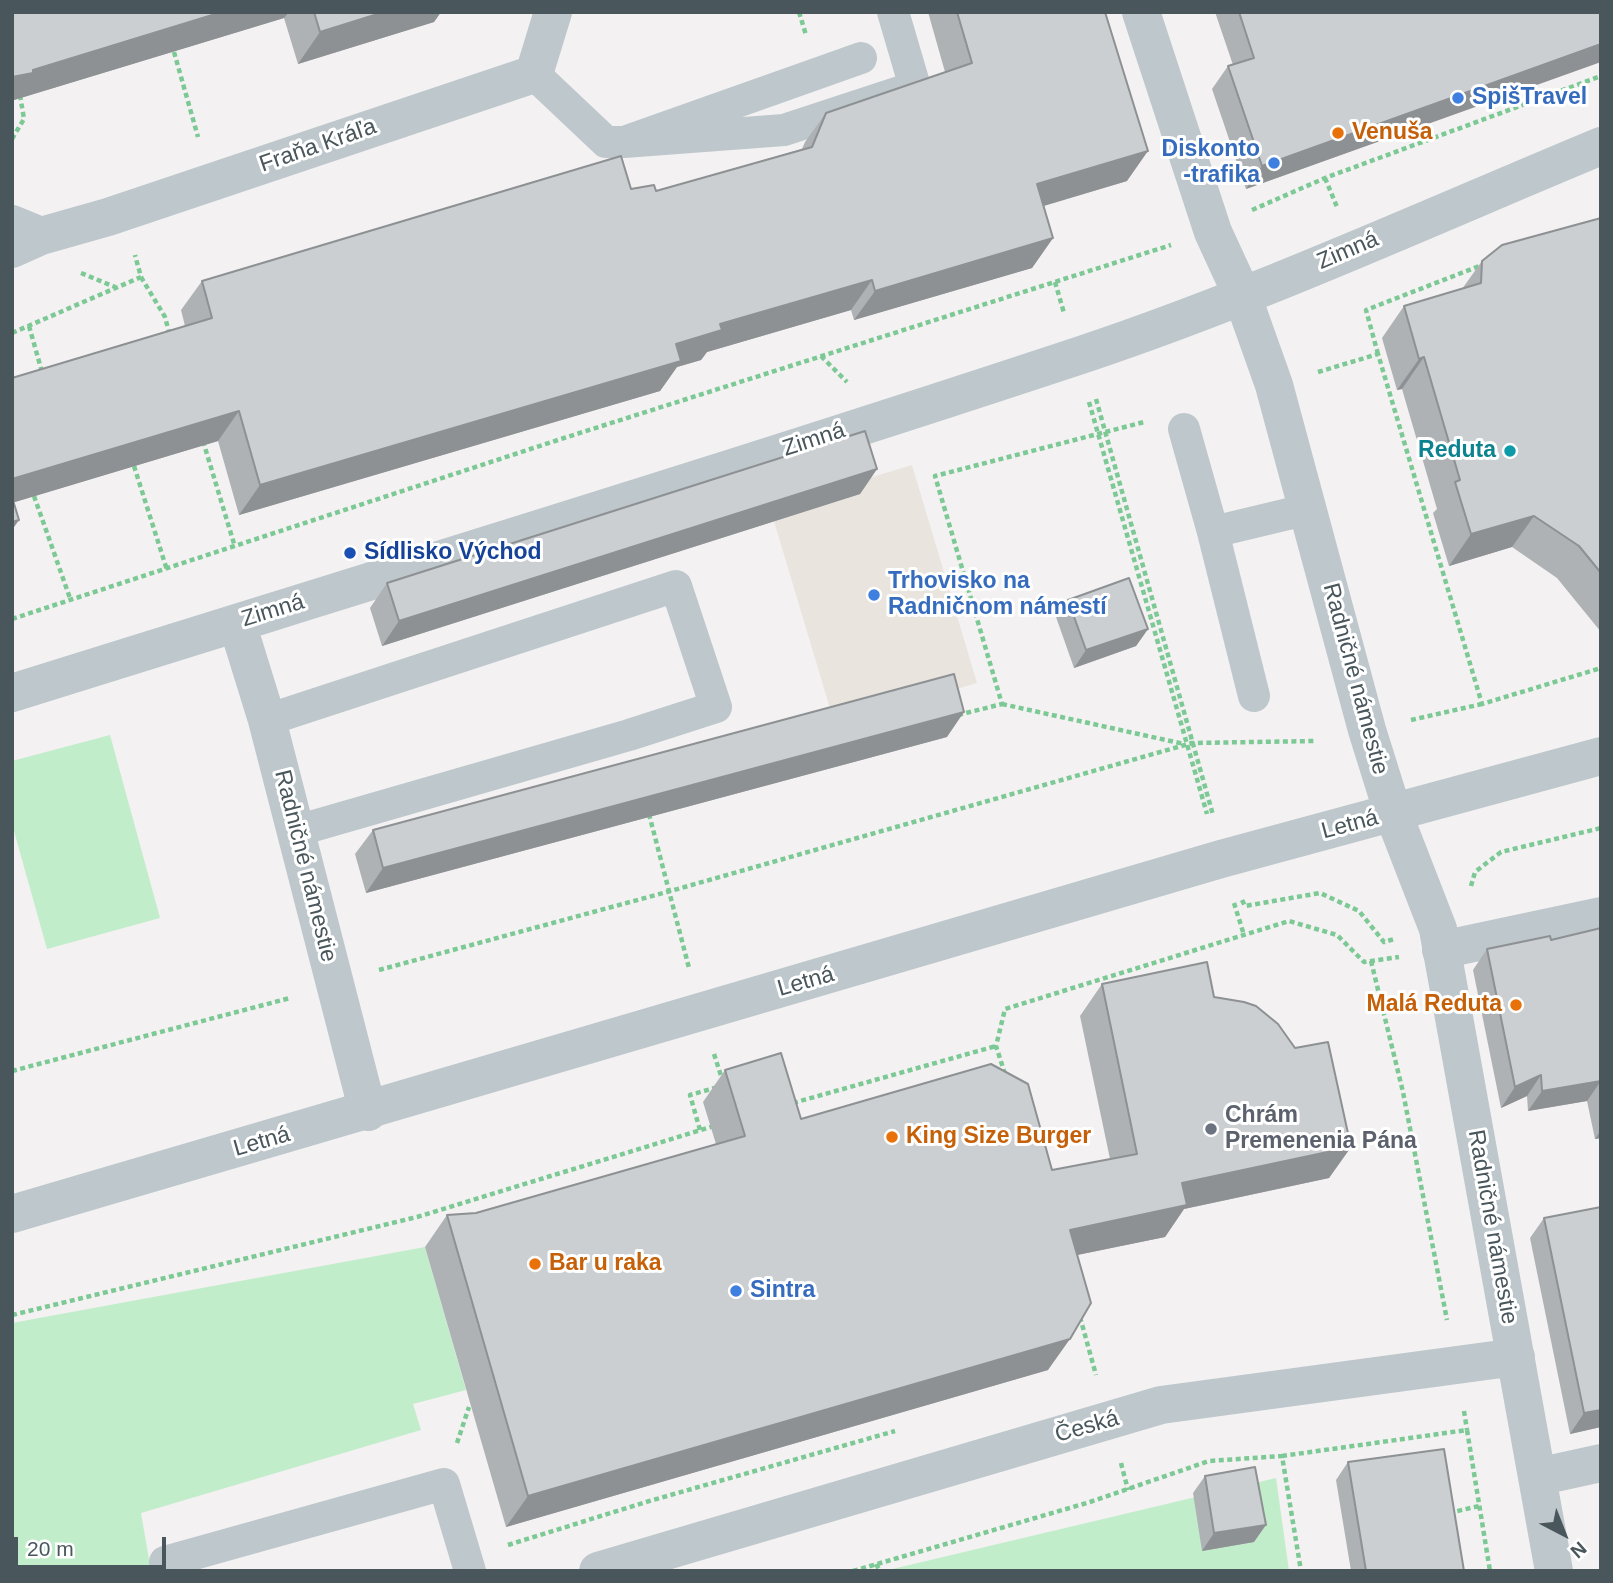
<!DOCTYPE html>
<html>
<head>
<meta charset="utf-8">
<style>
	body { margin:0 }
	#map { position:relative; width:1613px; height:1583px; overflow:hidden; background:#f3f1f1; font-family:Helvetica,sans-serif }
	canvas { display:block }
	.frame { position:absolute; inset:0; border:14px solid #49575d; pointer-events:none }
	.north { position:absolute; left:1529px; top:1499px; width:70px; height:70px; -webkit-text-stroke:5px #fff; paint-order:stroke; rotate:138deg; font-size:19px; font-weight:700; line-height:28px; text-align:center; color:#49575d }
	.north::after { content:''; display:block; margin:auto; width:24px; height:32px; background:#49575d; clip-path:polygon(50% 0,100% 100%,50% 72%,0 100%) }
	.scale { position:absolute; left:14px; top:1537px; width:152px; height:32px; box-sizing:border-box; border:4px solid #49575d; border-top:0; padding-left:9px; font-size:21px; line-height:24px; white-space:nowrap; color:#49575d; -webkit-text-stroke:5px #fff; paint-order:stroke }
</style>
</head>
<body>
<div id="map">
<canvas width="1613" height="1583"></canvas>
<div class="frame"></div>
<div class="north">N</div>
<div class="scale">20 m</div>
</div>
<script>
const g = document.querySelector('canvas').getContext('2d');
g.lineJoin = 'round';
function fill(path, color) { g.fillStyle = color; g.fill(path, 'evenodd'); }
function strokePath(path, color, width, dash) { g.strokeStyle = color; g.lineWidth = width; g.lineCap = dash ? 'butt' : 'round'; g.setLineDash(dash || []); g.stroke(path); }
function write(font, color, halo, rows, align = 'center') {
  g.font = font + ' Helvetica,sans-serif'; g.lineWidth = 6; g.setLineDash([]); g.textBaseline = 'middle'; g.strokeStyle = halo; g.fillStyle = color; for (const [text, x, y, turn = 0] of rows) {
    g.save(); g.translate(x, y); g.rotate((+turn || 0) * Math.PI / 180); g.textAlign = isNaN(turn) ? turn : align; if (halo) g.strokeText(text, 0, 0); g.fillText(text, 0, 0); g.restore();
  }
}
fill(new Path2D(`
	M 912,465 L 977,683 L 835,725 L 770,508 Z`), '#e9e4de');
fill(new Path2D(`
	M 110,735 L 160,918 L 47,949 L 12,824 L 12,761 Z
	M 425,1247 L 466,1390 L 413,1404 L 421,1430 L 141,1513 L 151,1571 L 12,1571 L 12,1323 Z
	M 1276,1478 L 1289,1571 L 884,1571 Z`), '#c2edcb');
strokePath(new Path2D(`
	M 799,12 L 806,35
	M 174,52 L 198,137
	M 12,139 L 24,119 L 20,95
	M 1325,178 L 1337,207
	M 1252,210 L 1325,178 L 1601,76
	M 81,273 L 115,287
	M 141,277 L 165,317 L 170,336
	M 1055,282 L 1064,313
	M 29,326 L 42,372
	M 12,333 L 141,277 L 135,255
	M 1378,354 L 1366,310 L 1482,265
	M 821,356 L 847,382
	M 1318,372 L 1378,354 L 1482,704 L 1601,668
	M 1096,399 L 1213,815
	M 1089,402 L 1207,814
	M 203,441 L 235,547
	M 134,466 L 167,570
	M 34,496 L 71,601
	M 12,619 L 564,438 L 1171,245
	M 1002,704 L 1184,744
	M 958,715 L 1002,704 L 935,476 L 1144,422
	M 1411,720 L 1482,704
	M 649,814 L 689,968
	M 1471,886 L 1475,872 L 1501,852 L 1601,828
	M 1242,900 L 1245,906 L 1320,893 L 1359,911 L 1384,942 L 1394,939
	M 1234,903 L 1244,935
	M 1371,961 L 1403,1092 L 1447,1320
	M 379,970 L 667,892 L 1192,743 L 1316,741
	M 714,1054 L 723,1082
	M 12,1071 L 290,998
	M 1005,1074 L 996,1046 L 1005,1009 L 1289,921 L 1337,935 L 1364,962 L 1399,957
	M 793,1103 L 996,1046
	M 700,1130 L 690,1095 L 718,1087
	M 12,1315 L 417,1217 L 714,1126
	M 1080,1317 L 1096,1375
	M 1464,1411 L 1467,1430
	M 457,1443 L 469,1407
	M 1282,1456 L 1467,1430 L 1490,1571
	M 1121,1463 L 1128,1490
	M 1449,1513 L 1479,1506
	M 508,1545 L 646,1502 L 895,1431
	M 876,1564 L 880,1571
	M 853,1571 L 1090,1502 L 1209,1461 L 1282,1456 L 1301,1571`), '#7cc995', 4.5, [5, 3.5]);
strokePath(new Path2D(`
	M 534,74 L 606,142 L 624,142 L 861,58
	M 624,142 L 784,130 L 915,87 L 893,12
	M 1184,429 L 1213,532
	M 1254,696 L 1213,532 L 1309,509
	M 267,720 L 676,586 L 716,707 L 629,735 L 296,831
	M 168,1571 L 165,1562 L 444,1484 L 470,1571`), '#bdc7cc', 32);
strokePath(new Path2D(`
	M 1441,950 L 1601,916`), '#bdc7cc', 38);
strokePath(new Path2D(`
	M 1141,12 L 1213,232 L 1242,295 L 1274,385 L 1367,730 L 1393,813 L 1438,929 L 1554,1571
	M 12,224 L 41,236 L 12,249
	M 41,236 L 108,217 L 534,74 L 553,12
	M 237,623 L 267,720 L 368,1112
	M 12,693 C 370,581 728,472 1084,354 C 1260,295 1430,217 1601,146
	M 1537,1477 L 1601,1463
	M 598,1571 L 1161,1405 L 1516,1357`), '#bdc7cc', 38);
strokePath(new Path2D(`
	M 12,1214 L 1221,859 L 1601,756`), '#bdc7cc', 38);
fill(new Path2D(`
	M 12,12 L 441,12 L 434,22 L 298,64 L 284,18 L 14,100 Z
	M 928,12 L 1105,12 L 1127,181 L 1044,206 L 1053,238 L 1032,268 L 854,320 L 851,310 L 707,352 L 701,360 L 677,367 L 660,391 L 239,515 L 218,441 L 14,502 L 12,530 L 12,378 L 185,326 L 181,310 L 202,281 L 631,189 L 656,191 L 802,149 L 805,142 L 826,113 L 945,72 Z
	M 1215,12 L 1601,12 L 1593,64 L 1246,189 L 1212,89 L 1228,66 L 1233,65 Z
	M 1601,218 L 1601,632 L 1557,578 L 1512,547 L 1449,566 L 1433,513 L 1437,509 L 1402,389 L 1397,390 L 1382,338 L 1404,306 L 1462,289 L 1482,261 Z
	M 877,469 L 860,494 L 382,646 L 370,608 L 387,583 Z
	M 1068,600 L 1148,629 L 1136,646 L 1074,668 L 1056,617 Z
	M 947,737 L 366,893 L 355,854 L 373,830 Z
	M 1601,928 L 1601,1138 L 1595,1139 L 1587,1101 L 1528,1111 L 1527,1096 L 1501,1108 L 1473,970 L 1487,949 L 1551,940 Z
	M 1102,984 L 1214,997 L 1351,1147 L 1329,1178 L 1184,1209 L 1165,1237 L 1077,1255 L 1048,1370 L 506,1527 L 425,1247 L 447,1215 L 476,1213 L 716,1144 L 703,1102 L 725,1070 L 801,1119 L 1052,1170 L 1110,1159 L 1080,1016 Z
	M 1544,1218 L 1601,1427 L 1570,1434 L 1530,1238 Z
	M 1348,1462 L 1464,1571 L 1351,1571 L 1336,1480 Z
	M 1205,1476 L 1254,1542 L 1202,1551 L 1193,1493 Z`), '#afb2b5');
fill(new Path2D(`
	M 222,12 L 289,12 L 284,18 L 14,100 L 12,103 L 12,77 Z
	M 384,12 L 441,12 L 434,22 L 298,64 L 320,32 Z
	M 1601,44 L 1601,62 L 1246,189 L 1262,166 Z
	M 1148,151 L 1127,181 L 1016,214 L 1037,184 Z
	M 1053,238 L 1032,268 L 854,320 L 875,291 Z
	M 872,280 L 851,310 L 707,352 L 701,360 L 677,367 L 660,391 L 239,515 L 260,485 L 676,344 L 720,324 Z
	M 1424,357 L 1402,389 L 1397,390 L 1419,359 Z
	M 239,411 L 218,441 L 12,503 L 12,479 Z
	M 877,469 L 860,494 L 382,646 L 399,621 Z
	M 1534,516 L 1512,547 L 1449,566 L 1471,534 Z
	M 19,520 L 12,530 L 12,522 Z
	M 1148,629 L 1136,646 L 1074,668 L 1086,650 Z
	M 964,712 L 947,737 L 366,893 L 383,868 Z
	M 1541,1075 L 1527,1096 L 1501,1108 L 1515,1087 Z
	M 1601,1081 L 1587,1101 L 1528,1111 L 1542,1091 Z
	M 1601,1130 L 1601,1138 L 1595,1139 Z
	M 1351,1147 L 1329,1178 L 1184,1209 L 1165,1237 L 1048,1261 L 1070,1230 L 1182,1183 Z
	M 1070,1339 L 1048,1370 L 506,1527 L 528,1496 Z
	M 1601,1410 L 1601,1427 L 1570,1434 L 1584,1413 Z
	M 1266,1525 L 1254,1542 L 1202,1551 L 1214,1533 Z`), '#8e9193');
const building = new Path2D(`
	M 12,12 L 222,12 L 33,70 L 33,73 L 12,77 Z
	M 314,12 L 384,12 L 320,32 Z
	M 957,12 L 1105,12 L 1148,151 L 1037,184 L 1053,238 L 875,291 L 872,280 L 720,324 L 722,330 L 676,344 L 681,361 L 260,485 L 239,411 L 12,479 L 12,378 L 212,318 L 202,281 L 621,156 L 631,189 L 654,185 L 656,191 L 812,147 L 826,113 L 972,63 Z
	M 1239,12 L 1601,12 L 1601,44 L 1262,166 L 1228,66 L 1254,58 Z
	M 1601,218 L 1601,573 L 1579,546 L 1534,516 L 1471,534 L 1455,482 L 1460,480 L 1424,357 L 1419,359 L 1404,306 L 1481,283 L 1482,261 L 1502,245 Z
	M 865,431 L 877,469 L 399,621 L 387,583 Z
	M 12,497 L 19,520 L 12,522 Z
	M 1129,578 L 1148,629 L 1086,650 L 1068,600 Z
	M 954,674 L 964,712 L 383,868 L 373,830 Z
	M 1601,928 L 1601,1081 L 1542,1091 L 1541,1075 L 1515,1087 L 1487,949 L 1550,936 L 1551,940 Z
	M 1207,962 L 1214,997 L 1244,1002 L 1256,1006 L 1278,1024 L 1295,1048 L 1328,1042 L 1351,1147 L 1182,1183 L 1187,1205 L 1070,1230 L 1091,1303 L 1070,1339 L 528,1496 L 447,1215 L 476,1213 L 745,1136 L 725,1070 L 781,1053 L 801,1119 L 991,1064 L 1028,1084 L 1052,1170 L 1137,1154 L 1102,984 Z
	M 1601,1207 L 1601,1410 L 1584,1413 L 1544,1218 Z
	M 1444,1449 L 1464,1571 L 1366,1571 L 1348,1462 Z
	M 1255,1467 L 1266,1525 L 1214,1533 L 1205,1476 Z`);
fill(building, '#cbcfd2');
strokePath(building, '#8e9193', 2);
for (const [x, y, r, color] of [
	[1458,98,7,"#3f7fe0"],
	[1338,133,7,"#e8710a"],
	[1274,163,7,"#3f7fe0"],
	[1510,451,7,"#0f9aa8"],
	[350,553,7,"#1a4fb4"],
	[874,595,7,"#3f7fe0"],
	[1516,1005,7,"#e8710a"],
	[1211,1129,7,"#6b7280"],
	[892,1137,7,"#e8710a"],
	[535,1264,7,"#e8710a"],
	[736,1291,7,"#3f7fe0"]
]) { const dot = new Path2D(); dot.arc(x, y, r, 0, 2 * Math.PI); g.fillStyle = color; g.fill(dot); strokePath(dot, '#fff', 2.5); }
write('bold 23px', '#366cbe', '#fff', [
	["SpišTravel",1472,98],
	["Diskonto",1260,150,"right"],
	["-trafika",1260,176,"right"],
	["Trhovisko na",888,582],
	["Radničnom námestí",888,608],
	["Sintra",750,1291]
], 'left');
write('bold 23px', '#c56008', '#fff', [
	["Venuša",1352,133],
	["Malá Reduta",1502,1005,"right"],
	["King Size Burger",906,1137],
	["Bar u raka",549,1264]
], 'left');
write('23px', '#49575d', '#fff', [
	["Fraňa Kráľa",318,146,-19],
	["Zimná",1348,251,-23],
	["Zimná",814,440,-18],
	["Zimná",273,611,-17],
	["Radničné námestie",1355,679,75],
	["Letná",1350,825,-15],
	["Radničné námestie",305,866,76],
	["Letná",806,982,-16],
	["Letná",262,1142,-16],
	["Radničné námestie",1492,1227,80],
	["Česká",1087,1427,-16]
]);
write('bold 23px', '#0d838f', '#fff', [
	["Reduta",1496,451]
], 'right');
write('bold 23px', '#164399', '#fff', [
	["Sídlisko Východ",364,553]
], 'left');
write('bold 23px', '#5b616d', '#fff', [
	["Chrám",1225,1116],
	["Premenenia Pána",1225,1142]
], 'left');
</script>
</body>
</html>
